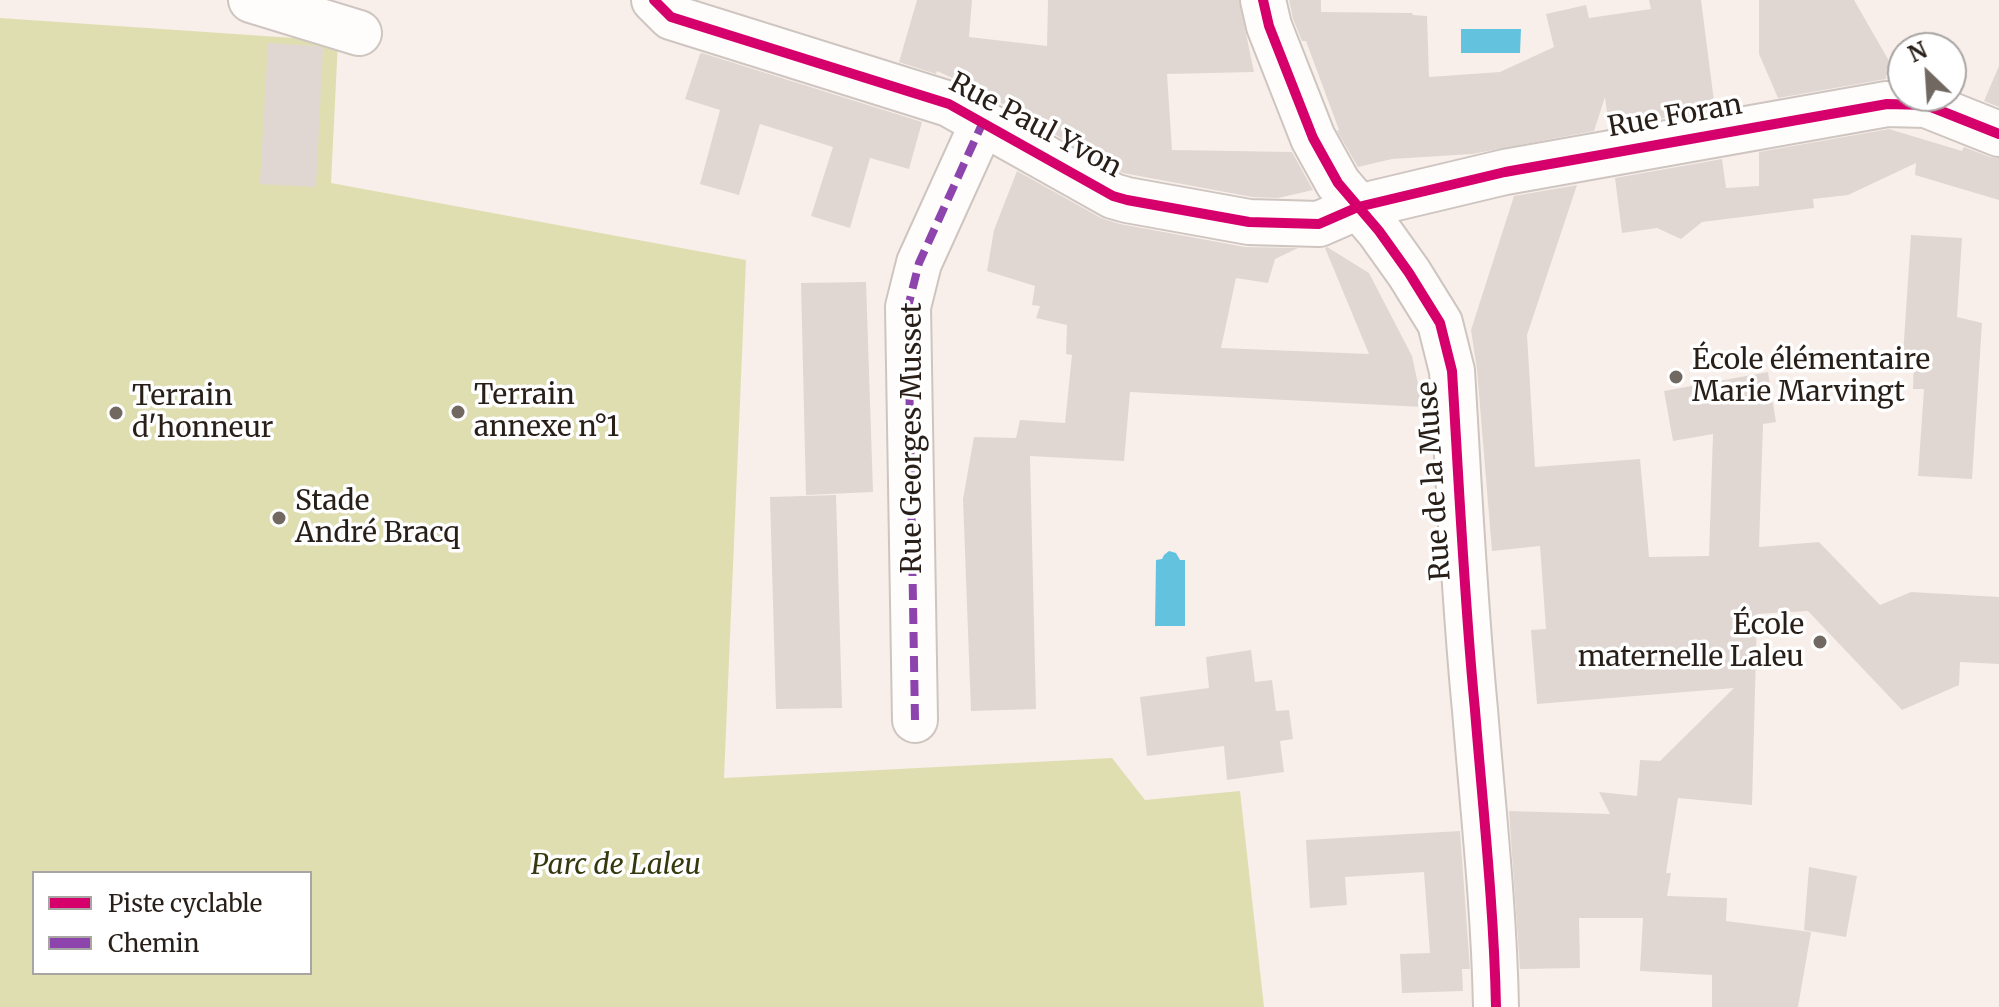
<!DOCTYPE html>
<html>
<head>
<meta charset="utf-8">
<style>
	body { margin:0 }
	#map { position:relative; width:1999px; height:1007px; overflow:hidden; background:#f8efea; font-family:Merriweather,serif }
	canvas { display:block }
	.legend { position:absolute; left:32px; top:871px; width:280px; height:104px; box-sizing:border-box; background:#fff; border:2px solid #a9a5a3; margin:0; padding:10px 14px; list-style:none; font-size:24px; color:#291f19 }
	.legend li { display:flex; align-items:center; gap:16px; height:40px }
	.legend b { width:40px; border:2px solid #a9a5a3 }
	.north { position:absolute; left:1887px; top:32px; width:80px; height:80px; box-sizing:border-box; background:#fff; border:2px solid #a9a5a3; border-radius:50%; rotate:335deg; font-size:22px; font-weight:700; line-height:32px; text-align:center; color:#291f19 }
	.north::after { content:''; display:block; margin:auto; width:28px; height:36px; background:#716862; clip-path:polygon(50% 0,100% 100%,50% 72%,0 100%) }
</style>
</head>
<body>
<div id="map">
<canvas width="1999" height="1007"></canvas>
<ul class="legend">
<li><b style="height:10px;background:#d6006c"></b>Piste cyclable</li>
<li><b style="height:10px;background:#8e44ad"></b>Chemin</li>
</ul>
<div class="north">N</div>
</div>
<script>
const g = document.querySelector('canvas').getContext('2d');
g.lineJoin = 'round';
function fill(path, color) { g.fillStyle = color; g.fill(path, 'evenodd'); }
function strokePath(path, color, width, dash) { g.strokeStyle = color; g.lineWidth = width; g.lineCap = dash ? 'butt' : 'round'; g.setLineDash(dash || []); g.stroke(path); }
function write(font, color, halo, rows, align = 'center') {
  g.font = font + ' Merriweather,serif'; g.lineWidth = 7; g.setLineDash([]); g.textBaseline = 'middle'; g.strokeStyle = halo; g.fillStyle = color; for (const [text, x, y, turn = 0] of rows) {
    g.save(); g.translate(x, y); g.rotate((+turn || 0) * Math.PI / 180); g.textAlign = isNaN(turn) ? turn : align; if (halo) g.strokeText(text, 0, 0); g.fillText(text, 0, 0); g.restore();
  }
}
fill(new Path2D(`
	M 0,18 L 338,41 L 331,183 L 746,260 L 724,778 L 1112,758 L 1145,800 L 1240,791 L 1264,1007 L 0,1007 ZM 34,873 L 310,873 L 310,973 L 34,973 Z`), '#dfdeb1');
fill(new Path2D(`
	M 1461,29 L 1521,29 L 1520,53 L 1461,53 Z
	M 1169,551 L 1176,553 L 1180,560 L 1185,560 L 1185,626 L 1155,626 L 1156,560 L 1162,559 L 1164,555 Z`), '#63c2de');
fill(new Path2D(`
	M 917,0 L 972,0 L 969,37 L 1047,46 L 1048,0 L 1239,0 L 1254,72 L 1167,74 L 1172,150 L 1292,152 L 1313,190 L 1278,198 L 1252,197 L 1123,173 L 1020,115 L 1020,113 L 961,82 L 937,71 L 936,74 L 899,62 Z
	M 1289,0 L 1321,0 L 1321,12 L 1412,13 L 1413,15 L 1427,16 L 1429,77 L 1500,72 L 1554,47 L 1546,14 L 1586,5 L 1589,18 L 1651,9 L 1649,0 L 1701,0 L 1715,109 L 1609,128 L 1605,97 L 1594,131 L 1472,154 L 1392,159 L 1358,167 L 1337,131 L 1339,130 L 1306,41 L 1302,41 L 1293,19 Z
	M 1759,0 L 1854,0 L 1896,73 L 1886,75 L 1886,79 L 1778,98 L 1759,54 Z
	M 268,43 L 316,46 L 323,48 L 316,187 L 260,184 Z
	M 702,53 L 922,122 L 909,169 L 870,158 L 850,228 L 811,216 L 833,147 L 760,124 L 739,195 L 700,184 L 720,110 L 685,99 L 700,54 Z
	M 1999,66 L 1999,107 L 1984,101 Z
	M 1889,129 L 1962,151 L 1964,147 L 1990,157 L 1999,158 L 1999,200 L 1915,175 L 1916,163 L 1848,195 L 1813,199 L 1814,208 L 1702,222 L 1681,239 L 1657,228 L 1622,233 L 1615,178 L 1722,159 L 1726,188 L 1759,186 L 1759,152 Z
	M 1017,171 L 1101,218 L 1120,224 L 1245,247 L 1298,248 L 1275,259 L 1268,283 L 1236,278 L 1221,348 L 1369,354 L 1325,248 L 1327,247 L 1369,273 L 1412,356 L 1423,407 L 1130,392 L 1124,461 L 1030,456 L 1036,709 L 971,711 L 963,499 L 974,437 L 1016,438 L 1020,420 L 1065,423 L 1072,355 L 1066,354 L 1067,325 L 1036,318 L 1040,306 L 1032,305 L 1035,286 L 987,271 L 994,230 Z
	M 1577,185 L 1527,335 L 1535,467 L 1640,459 L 1649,557 L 1709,556 L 1713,434 L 1673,441 L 1664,391 L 1768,372 L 1776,422 L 1763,424 L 1759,547 L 1819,542 L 1880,605 L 1911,592 L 1999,597 L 1999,664 L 1960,662 L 1959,685 L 1902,710 L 1808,611 L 1757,614 L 1752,805 L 1678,798 L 1666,873 L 1671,873 L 1667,896 L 1727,898 L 1726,921 L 1811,932 L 1798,1007 L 1712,1007 L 1712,975 L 1640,971 L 1643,918 L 1579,918 L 1580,968 L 1520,969 L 1509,811 L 1610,814 L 1599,792 L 1637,796 L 1640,760 L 1660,761 L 1734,688 L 1537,704 L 1531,630 L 1546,629 L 1540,546 L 1492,551 L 1477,370 L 1471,330 L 1514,196 Z
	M 1911,235 L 1962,238 L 1957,317 L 1982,323 L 1972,479 L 1918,476 L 1924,389 L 1913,389 L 1914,356 L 1903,355 Z
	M 866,282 L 873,492 L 806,495 L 801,283 Z
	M 836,495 L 842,708 L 776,709 L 770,497 Z
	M 1251,650 L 1255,682 L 1272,680 L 1276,711 L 1289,710 L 1293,739 L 1280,741 L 1284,772 L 1227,780 L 1224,746 L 1147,756 L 1140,697 L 1209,688 L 1206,657 Z
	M 1460,831 L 1470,969 L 1462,969 L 1463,991 L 1402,993 L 1400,954 L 1430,953 L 1424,872 L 1345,877 L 1347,905 L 1310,908 L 1306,840 Z
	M 1809,867 L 1857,876 L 1846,937 L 1804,930 Z`), '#e0d7d2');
const minor = new Path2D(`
	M 251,0 L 359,33
	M 654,0 L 671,17 L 949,104 L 1113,196 L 1127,200 L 1249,222 L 1319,224 L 1358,207 L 1505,172 L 1887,104 L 1926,105 L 1999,134
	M 1263,0 L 1269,26 L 1313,138 L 1338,183 L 1379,231 L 1409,273 L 1440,323 L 1452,371 C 1459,484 1464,597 1475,710 C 1483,809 1494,908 1496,1007
	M 915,720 L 908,307 L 919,263 L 983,122`);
strokePath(minor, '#cec5c0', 48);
strokePath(minor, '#fefdfc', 44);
strokePath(new Path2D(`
	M 915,720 L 908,307 L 919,263 L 983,122`), '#8e44ad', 8, [16, 8]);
strokePath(new Path2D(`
	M 654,0 L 671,17 L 949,104 L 1113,196 L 1127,200 L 1249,222 L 1319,224 L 1358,207 L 1505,172 L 1887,104 L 1926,105 L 1999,134
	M 1263,0 L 1269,26 L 1313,138 L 1338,183 L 1379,231 L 1409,273 L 1440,323 L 1452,371 C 1459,484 1464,597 1475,710 C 1483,809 1494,908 1496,1007`), '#d6006c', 10);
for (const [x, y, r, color] of [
	[1676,377,8,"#716862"],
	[458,412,8,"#716862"],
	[116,413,8,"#716862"],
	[279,518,8,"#716862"],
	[1820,642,8,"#716862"]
]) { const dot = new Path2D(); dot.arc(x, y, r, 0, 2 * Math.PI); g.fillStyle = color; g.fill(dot); strokePath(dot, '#fff', 3); }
write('28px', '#291f19', '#fff', [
	["Rue Foran",1675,117,-10],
	["Rue Paul Yvon",1035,126,28],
	["Rue Georges Musset",913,438,-90],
	["Rue de la Muse",1435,481,-94]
]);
write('28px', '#291f19', '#fff', [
	["École élémentaire",1692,361],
	["Marie Marvingt",1692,393],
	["Terrain",474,396],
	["annexe n°1",474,428],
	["Terrain",132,397],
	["d'honneur",132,429],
	["Stade",295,502],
	["André Bracq",295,534],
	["École",1804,626,"right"],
	["maternelle Laleu",1804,658,"right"]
], 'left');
write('italic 28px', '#36390e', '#fff', [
	["Parc de Laleu",616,866]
]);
</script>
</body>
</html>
